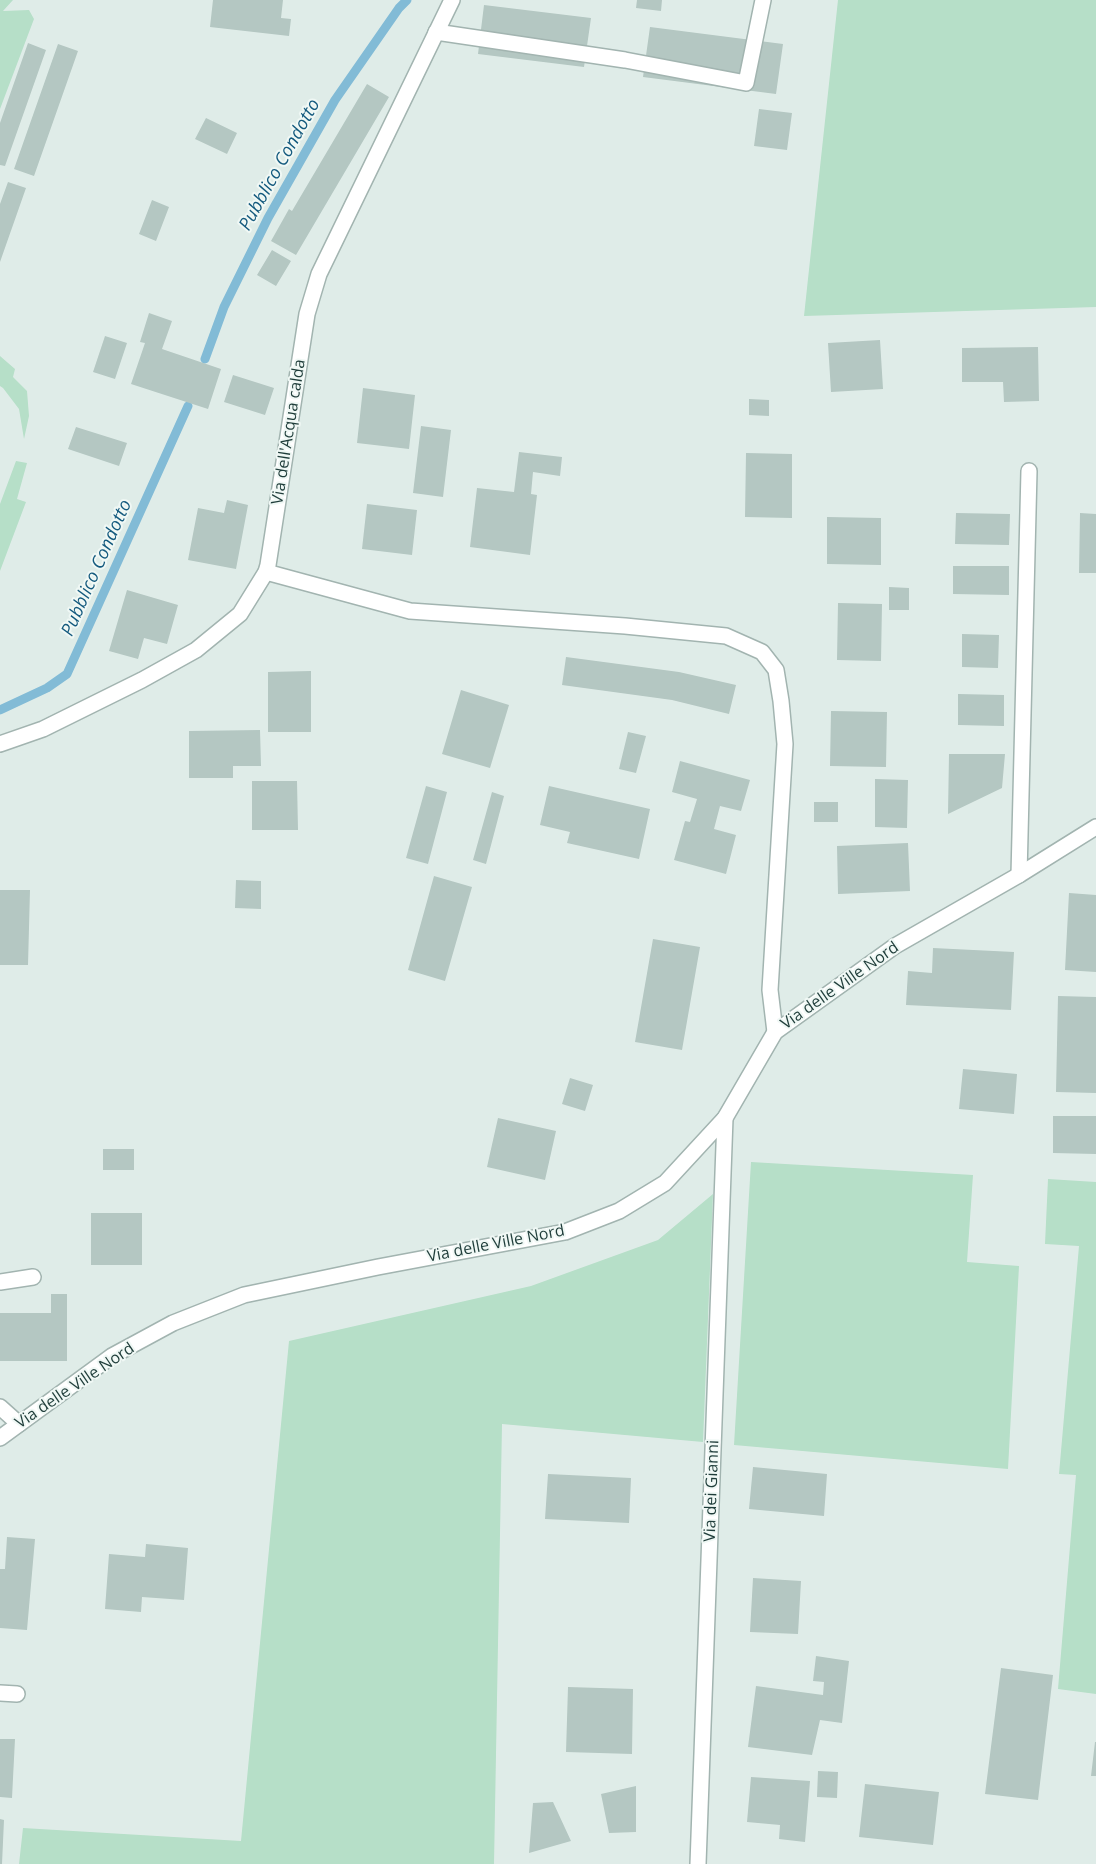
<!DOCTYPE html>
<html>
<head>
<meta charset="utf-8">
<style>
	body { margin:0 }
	canvas { display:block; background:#dfece8 }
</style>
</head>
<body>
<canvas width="1096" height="1864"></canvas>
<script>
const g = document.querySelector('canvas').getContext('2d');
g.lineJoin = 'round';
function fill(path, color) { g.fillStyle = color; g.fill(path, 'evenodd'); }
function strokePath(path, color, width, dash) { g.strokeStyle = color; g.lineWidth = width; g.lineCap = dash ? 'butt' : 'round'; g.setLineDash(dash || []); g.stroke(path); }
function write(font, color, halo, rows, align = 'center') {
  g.font = font + ' "Open Sans",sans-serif'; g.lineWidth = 4; g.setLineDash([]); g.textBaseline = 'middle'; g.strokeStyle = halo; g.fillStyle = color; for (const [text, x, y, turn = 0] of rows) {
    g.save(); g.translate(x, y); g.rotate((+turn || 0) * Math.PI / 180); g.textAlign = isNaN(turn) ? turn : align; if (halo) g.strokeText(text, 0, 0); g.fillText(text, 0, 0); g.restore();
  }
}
fill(new Path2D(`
	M 0,0 L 13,0 L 3,11 L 29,10 L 34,19 L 0,109 Z
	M 838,0 L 1096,0 L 1096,307 L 804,316 Z
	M 0,356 L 15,369 L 13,377 L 27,391 L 29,416 L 24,439 L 19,409 L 3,388 L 0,386 Z
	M 16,461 L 27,463 L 17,499 L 26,502 L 0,571 L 0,504 Z
	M 751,1162 L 973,1175 L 967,1262 L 1019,1266 L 1008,1469 L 734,1445 Z
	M 1048,1179 L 1096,1182 L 1096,1694 L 1058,1689 L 1076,1475 L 1059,1474 L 1079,1246 L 1045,1244 Z
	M 713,1194 L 703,1442 L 502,1424 L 494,1864 L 19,1864 L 23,1828 L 241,1841 L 289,1341 L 531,1286 L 658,1240 Z`), '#b6dfc8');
strokePath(new Path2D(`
	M 205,359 L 224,307 L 268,218 L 335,100 L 399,8 L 407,0
	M 0,710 L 47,688 L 67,674 L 188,406`), '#82bbd6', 9);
fill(new Path2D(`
	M 213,0 L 283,0 L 281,18 L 291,19 L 289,36 L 210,27 Z
	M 637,0 L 662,0 L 661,11 L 636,8 Z
	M 484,5 L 591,18 L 584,67 L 478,54 Z
	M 650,27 L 783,44 L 776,94 L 643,77 Z
	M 28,43 L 46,50 L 5,166 L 0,165 L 0,123 Z
	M 58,44 L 78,51 L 34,176 L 14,169 Z
	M 367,84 L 389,97 L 296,255 L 271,241 L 289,209 L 292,211 Z
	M 759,109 L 792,113 L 787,150 L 754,146 Z
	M 206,118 L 237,133 L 227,154 L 195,139 Z
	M 8,182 L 26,188 L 0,262 L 0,204 Z
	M 152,200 L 169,207 L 156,241 L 139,234 Z
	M 272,250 L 291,261 L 276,286 L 257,275 Z
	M 149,313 L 172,321 L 162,349 L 221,369 L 208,409 L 131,384 L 145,343 L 140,342 Z
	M 105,336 L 127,343 L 115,379 L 93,372 Z
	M 880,340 L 883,389 L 831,392 L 828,343 Z
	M 1038,347 L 1039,401 L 1004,402 L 1003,382 L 962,382 L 962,348 Z
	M 233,375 L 274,388 L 265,415 L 224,402 Z
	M 363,388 L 415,395 L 409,449 L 357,443 Z
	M 749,399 L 769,400 L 769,416 L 749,415 Z
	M 421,426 L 451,430 L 443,497 L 413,493 Z
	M 76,427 L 127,443 L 119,466 L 68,449 Z
	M 519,452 L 562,457 L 560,476 L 533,472 L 531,494 L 537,495 L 530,555 L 470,547 L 477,488 L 514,492 Z
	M 746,453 L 792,454 L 792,518 L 745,517 Z
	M 227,500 L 248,505 L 236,569 L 188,560 L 198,508 L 224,513 Z
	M 367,504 L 417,510 L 412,555 L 362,549 Z
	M 956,513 L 1010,514 L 1009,545 L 955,544 Z
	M 1080,513 L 1096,514 L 1096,573 L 1079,573 Z
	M 827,517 L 881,518 L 881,565 L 827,564 Z
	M 953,566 L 1009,566 L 1009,595 L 953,594 Z
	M 889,587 L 909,588 L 909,610 L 889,610 Z
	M 127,590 L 178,605 L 167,644 L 144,638 L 138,659 L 109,651 Z
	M 838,603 L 882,604 L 881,661 L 837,660 Z
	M 962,634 L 999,635 L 998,668 L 962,667 Z
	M 566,657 L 679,672 L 736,685 L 729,714 L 672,700 L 562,685 Z
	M 311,671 L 311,732 L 268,732 L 268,672 Z
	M 461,690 L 509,705 L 490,768 L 442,754 Z
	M 958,694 L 1004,695 L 1004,726 L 958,725 Z
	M 831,711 L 887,712 L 886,767 L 830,766 Z
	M 260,730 L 261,766 L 233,766 L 233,778 L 189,778 L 189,731 Z
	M 628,732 L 646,736 L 636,773 L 619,769 Z
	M 949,754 L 1005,754 L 1002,788 L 948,814 Z
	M 680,761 L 750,780 L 741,811 L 720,806 L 714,829 L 736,835 L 726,874 L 674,860 L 685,821 L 690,822 L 697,799 L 672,792 Z
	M 875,779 L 908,780 L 907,828 L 875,827 Z
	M 252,781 L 297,781 L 298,830 L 252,830 Z
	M 426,786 L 447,792 L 428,864 L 406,858 Z
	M 549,786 L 650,809 L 639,859 L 567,843 L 570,832 L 540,825 Z
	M 492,792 L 504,796 L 486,864 L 473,860 Z
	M 814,802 L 838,802 L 838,822 L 814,822 Z
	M 908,843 L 910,891 L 838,894 L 837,846 Z
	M 434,876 L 472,887 L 445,981 L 408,970 Z
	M 236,880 L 261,881 L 261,909 L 235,908 Z
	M 0,890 L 30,890 L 28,965 L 0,965 Z
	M 1069,893 L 1096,895 L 1096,972 L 1065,970 Z
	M 653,939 L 700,947 L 682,1050 L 635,1042 Z
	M 933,948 L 1014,952 L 1011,1010 L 906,1005 L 908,971 L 932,973 Z
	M 1058,996 L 1096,997 L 1096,1093 L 1056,1092 Z
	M 963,1069 L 1017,1074 L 1014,1114 L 959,1109 Z
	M 570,1078 L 593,1085 L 585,1111 L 562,1104 Z
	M 1053,1116 L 1096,1116 L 1096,1154 L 1053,1153 Z
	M 498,1118 L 556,1131 L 545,1180 L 487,1167 Z
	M 103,1149 L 134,1149 L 134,1170 L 103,1170 Z
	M 91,1213 L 142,1213 L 142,1265 L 91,1265 Z
	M 51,1294 L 67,1294 L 67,1361 L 0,1361 L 0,1313 L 51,1313 Z
	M 753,1467 L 827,1474 L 824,1516 L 749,1509 Z
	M 548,1474 L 631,1478 L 629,1523 L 545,1519 Z
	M 7,1537 L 35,1539 L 27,1630 L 0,1628 L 0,1569 L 5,1569 Z
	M 146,1544 L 188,1548 L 184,1600 L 142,1597 L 141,1612 L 105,1609 L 109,1554 L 145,1557 Z
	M 753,1578 L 801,1581 L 798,1634 L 750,1632 Z
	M 816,1656 L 849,1661 L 842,1723 L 820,1720 L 812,1755 L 748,1747 L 756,1686 L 823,1695 L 824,1682 L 813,1681 Z
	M 1001,1668 L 1053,1675 L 1038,1800 L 985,1794 Z
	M 568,1687 L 633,1689 L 632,1754 L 566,1752 Z
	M 0,1739 L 15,1739 L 12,1798 L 0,1797 Z
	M 1095,1742 L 1096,1742 L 1096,1776 L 1091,1776 Z
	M 818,1771 L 838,1772 L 837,1798 L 817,1797 Z
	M 751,1777 L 810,1781 L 805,1842 L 779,1839 L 780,1825 L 747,1822 Z
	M 865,1784 L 939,1792 L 933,1845 L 859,1837 Z
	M 636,1786 L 636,1832 L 609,1833 L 601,1794 Z
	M 553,1802 L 571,1841 L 529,1853 L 533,1803 Z
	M 0,1819 L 4,1820 L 2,1864 L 0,1864 Z`), '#b4c7c2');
const service = new Path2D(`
	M 436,32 L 625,60 L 746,83 L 763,0
	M 0,1282 L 33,1277
	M 0,1407 L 19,1424
	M 0,1693 L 17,1694`);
const minor = new Path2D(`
	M 266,572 L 410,611 L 625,626 L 726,636 L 762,652 L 776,670 L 781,701 L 785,744 L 770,990 L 775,1032
	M 1019,875 L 1029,471
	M 698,1864 L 725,1118`);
const tertiary = new Path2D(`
	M 0,744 L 43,729 L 142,680 L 196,650 L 240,614 L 266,572 L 268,565 L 307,314 L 319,274 L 452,0
	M 0,1438 L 112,1356 L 173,1323 L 244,1295 L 378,1267 L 565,1232 L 619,1211 L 665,1183 L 725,1118 L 775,1032 L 895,946 L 1019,875 L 1096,827`);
strokePath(service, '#a2b4b0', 18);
strokePath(minor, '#a2b4b0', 18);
strokePath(tertiary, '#a2b4b0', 18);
strokePath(service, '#fff', 15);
strokePath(minor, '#fff', 15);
strokePath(tertiary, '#fff', 15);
write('16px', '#1f3d3a', '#f0f8f5', [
	["Via dell'Acqua calda",289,432,-81],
	["Via delle Ville Nord",840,986,-35],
	["Via delle Ville Nord",496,1244,-11],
	["Via delle Ville Nord",75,1386,-34],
	["Via dei Gianni",712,1491,-88]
]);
write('italic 18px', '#145a7e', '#f0f8f5', [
	["Pubblico Condotto",280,165,-61],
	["Pubblico Condotto",97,568,-66]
]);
</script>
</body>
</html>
